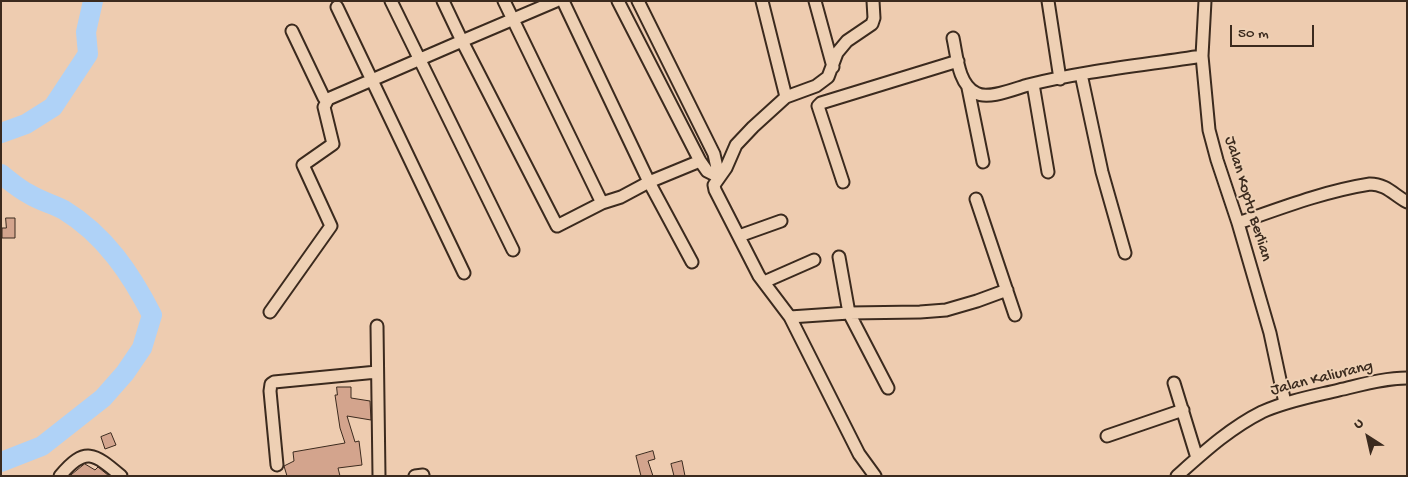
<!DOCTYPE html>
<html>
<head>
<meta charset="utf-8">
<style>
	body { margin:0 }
	#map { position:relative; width:1408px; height:477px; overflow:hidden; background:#eeccb0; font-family:"Gochi Hand",sans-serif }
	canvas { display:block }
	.frame { position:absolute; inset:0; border:2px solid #3b2a1e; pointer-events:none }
	.north { position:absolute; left:1343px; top:412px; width:50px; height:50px; -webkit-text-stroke:4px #eed0b4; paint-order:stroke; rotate:325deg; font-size:14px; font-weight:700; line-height:20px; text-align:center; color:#3b2a1e }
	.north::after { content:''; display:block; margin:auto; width:18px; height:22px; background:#3b2a1e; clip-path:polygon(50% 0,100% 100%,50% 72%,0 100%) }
	.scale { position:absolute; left:1230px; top:25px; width:84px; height:22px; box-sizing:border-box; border:2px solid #3b2a1e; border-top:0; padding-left:6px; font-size:15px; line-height:18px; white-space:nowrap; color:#3b2a1e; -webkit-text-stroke:4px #eed0b4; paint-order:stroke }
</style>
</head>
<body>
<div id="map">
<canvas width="1408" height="477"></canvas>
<div class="frame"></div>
<div class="north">U</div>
<div class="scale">50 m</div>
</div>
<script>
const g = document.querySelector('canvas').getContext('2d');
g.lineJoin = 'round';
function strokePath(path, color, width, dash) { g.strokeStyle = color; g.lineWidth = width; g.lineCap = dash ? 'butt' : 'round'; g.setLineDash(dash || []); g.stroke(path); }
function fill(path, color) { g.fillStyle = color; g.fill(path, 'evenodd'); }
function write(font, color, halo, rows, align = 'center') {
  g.font = font + ' "Gochi Hand",sans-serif'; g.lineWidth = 4; g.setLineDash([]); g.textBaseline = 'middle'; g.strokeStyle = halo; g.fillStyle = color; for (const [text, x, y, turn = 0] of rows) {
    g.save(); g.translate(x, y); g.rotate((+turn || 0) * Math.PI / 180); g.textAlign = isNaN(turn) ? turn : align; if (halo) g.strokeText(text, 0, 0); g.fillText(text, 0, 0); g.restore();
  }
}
strokePath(new Path2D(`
	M 1,133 L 26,124 L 53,107 L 88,54 L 86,32 L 93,1
	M 1,174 C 10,181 19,189 29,194 C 40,201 53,204 64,210 C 105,235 131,274 152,315 L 142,348 L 125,373 L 103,398 L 42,446 L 1,462`), '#afd2f7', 20);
const building = new Path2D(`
	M 6,218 L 15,218 L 15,238 L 2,238 L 2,228 L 6,228 Z
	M 337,387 L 351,387 L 351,398 L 370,401 L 371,420 L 347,416 L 355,442 L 359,441 L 362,465 L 338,468 L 340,476 L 287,476 L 284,466 L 294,461 L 293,452 L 345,443 L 340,428 L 335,395 L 337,395 Z
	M 111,433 L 116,445 L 105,449 L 101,437 Z
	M 653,451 L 655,459 L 648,461 L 653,476 L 641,476 L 636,456 Z
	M 682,461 L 685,476 L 674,476 L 671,464 Z
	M 85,464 L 95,470 L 98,467 L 109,476 L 70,476 Z`);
fill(building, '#d3a48d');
strokePath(building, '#3b2a1e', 1);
const minor = new Path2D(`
	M 391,1 L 513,250
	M 504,1 L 602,203
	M 556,1 L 462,41 L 557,226 L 602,203 L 621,197 L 649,182 L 700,161
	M 563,1 L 649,182 L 692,262
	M 618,1 L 700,161 L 707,171 L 719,177 L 714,154 L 638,1
	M 762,1 L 786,97
	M 815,1 L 833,67
	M 873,1 L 874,18 L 872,24 L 847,41 L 837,53 L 828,77 L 816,86 L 786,97 L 753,127 L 736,145 L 726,168 L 714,185 L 715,190 L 759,276 L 790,317 L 859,454 L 875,476
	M 1048,1 L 1060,79
	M 1205,1 L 1202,56 L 1209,130 L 1217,160 L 1238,223 L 1270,333 L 1285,403
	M 337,7 L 464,273
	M 292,31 L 324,98 L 328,99 L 462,41 L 443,1
	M 953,38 C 957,56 958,84 976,93 C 988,100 1014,89 1028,85 C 1084,71 1144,65 1202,56
	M 1081,74 L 1102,172 L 1125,253
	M 1033,84 L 1048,172
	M 968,88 L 983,162
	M 843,182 L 818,106 L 821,103 L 958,61
	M 976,199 L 1015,315
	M 1238,223 C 1281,208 1325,191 1370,184 C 1386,184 1394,195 1407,202
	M 739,236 L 781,221
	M 839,257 L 849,313 L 888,388
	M 764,282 L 814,260
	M 270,312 L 331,226 L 303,165 L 333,144 L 324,107 L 328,99
	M 790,317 L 849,313 L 920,312 L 946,310 L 977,301 L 1007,290
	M 377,326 L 379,476
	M 1174,383 L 1197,458
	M 1107,436 L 1183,410
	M 277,465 L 270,391 L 271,384 L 274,382 L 377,372
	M 60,476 C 85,446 94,453 121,476
	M 415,476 L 423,475
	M 1177,476 C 1204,452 1230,428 1262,412 C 1286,401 1314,396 1339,390 C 1361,385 1384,378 1407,378`);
strokePath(minor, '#3b2a1e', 15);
strokePath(minor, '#eed0b4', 11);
write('16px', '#3b2a1e', '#eed0b4', [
	["Jalan Koptu Berlian",1247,199,73],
	["Jalan Kaliurang",1322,379,-14]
]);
</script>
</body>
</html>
